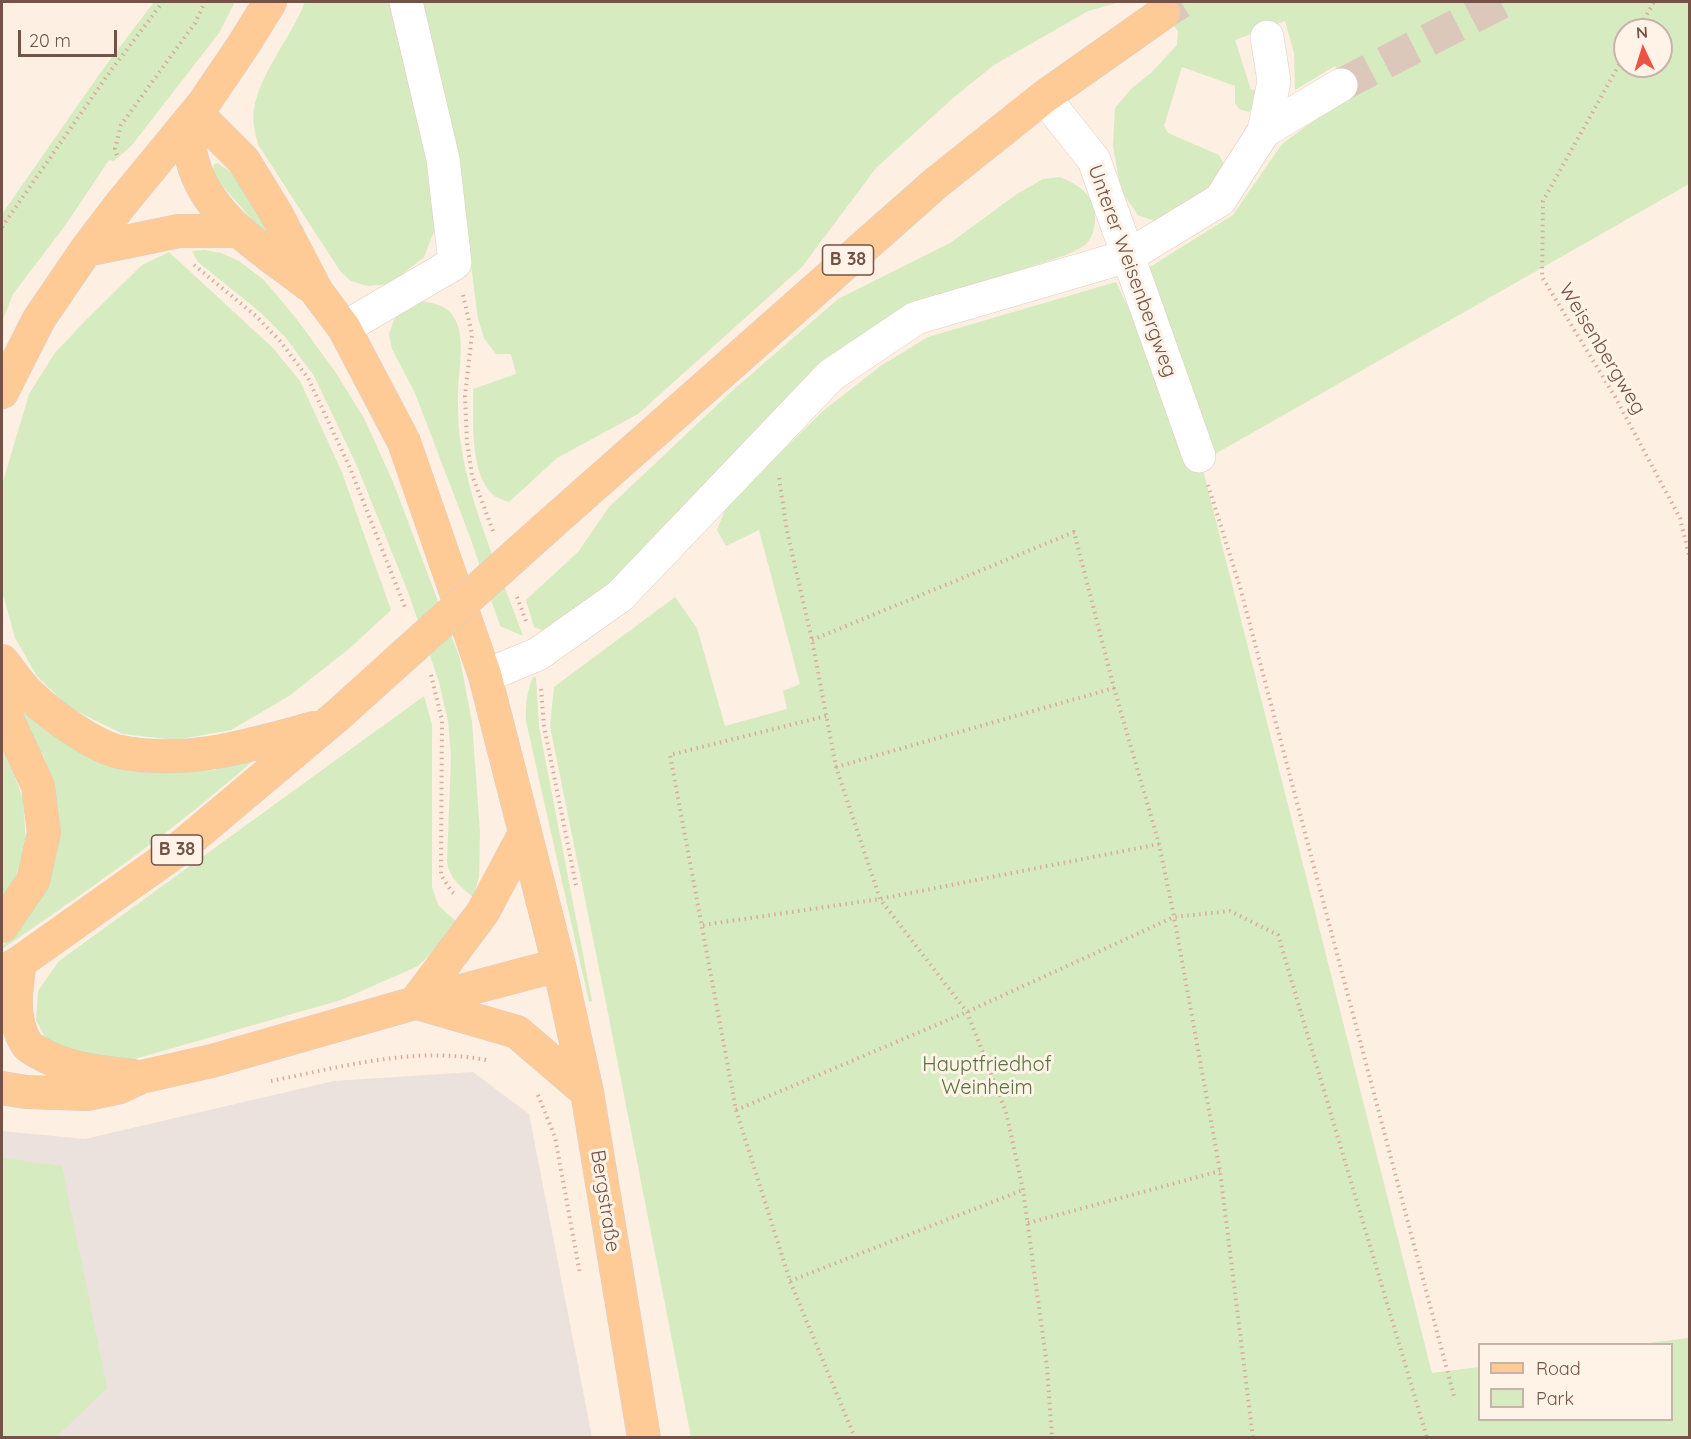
<!DOCTYPE html>
<html>
<head>
<meta charset="utf-8">
<style>
	body { margin:0 }
	#map { position:relative; width:1691px; height:1439px; overflow:hidden; background:#fdefe1; font-family:Quicksand,sans-serif }
	canvas { display:block }
	.frame { position:absolute; inset:0; border:3px solid #755247; pointer-events:none }
	.legend { position:absolute; left:1478px; top:1343px; width:195px; height:78px; box-sizing:border-box; background:#fff3e8; border:2px solid #c8b3a8; margin:0; padding:8px 10px; list-style:none; font-size:18px; color:#755247 }
	.legend li { display:flex; align-items:center; gap:12px; height:30px }
	.legend b { width:30px; border:2px solid #c8b3a8 }
	.north { position:absolute; left:1613px; top:18px; width:60px; height:60px; box-sizing:border-box; background:#fff3e8; border:2px solid #c8b3a8; border-radius:50%; rotate:356deg; font-size:16px; font-weight:700; line-height:24px; text-align:center; color:#755247 }
	.north::after { content:''; display:block; margin:auto; width:21px; height:27px; background:#eb5342; clip-path:polygon(50% 0,100% 100%,50% 72%,0 100%) }
	.scale { position:absolute; left:18px; top:30px; width:99px; height:27px; box-sizing:border-box; border:3px solid #755247; border-top:0; padding-left:8px; font-size:18px; line-height:21px; white-space:nowrap; color:#755247; -webkit-text-stroke:4px #fff3e8; paint-order:stroke }
</style>
</head>
<body>
<div id="map">
<canvas width="1691" height="1439"></canvas>
<div class="frame"></div>
<ul class="legend">
<li><b style="height:8px;background:#fecb97"></b>Road</li>
<li><b style="height:16px;background:#d6ebc0"></b>Park</li>
</ul>
<div class="north">N</div>
<div class="scale">20 m</div>
</div>
<script>
const g = document.querySelector('canvas').getContext('2d');
g.lineJoin = 'round';
function fill(path, color) { g.fillStyle = color; g.fill(path, 'evenodd'); }
function strokePath(path, color, width, dash) { g.strokeStyle = color; g.lineWidth = width; g.lineCap = dash ? 'butt' : 'round'; g.setLineDash(dash || []); g.stroke(path); }
function write(font, color, halo, rows, align = 'center') {
  g.font = font + ' Quicksand,sans-serif'; g.lineWidth = 6; g.setLineDash([]); g.textBaseline = 'middle'; g.strokeStyle = halo; g.fillStyle = color; for (const [text, x, y, turn = 0] of rows) {
    g.save(); g.translate(x, y); g.rotate((+turn || 0) * Math.PI / 180); g.textAlign = isNaN(turn) ? turn : align; if (halo) g.strokeText(text, 0, 0); g.fillText(text, 0, 0); g.restore();
  }
}
fill(new Path2D(`
	M 473,1072 L 529,1114 L 592,1437 L 2,1437 L 2,1131 L 85,1139 L 334,1081 Z`), '#ebe2dd');
fill(new Path2D(`
	M 154,2 L 235,2 L 219,33 L 132,145 L 114,161 L 109,160 L 64,227 L 13,294 L 2,322 L 2,214 L 103,69 Z
	M 305,2 L 393,2 L 436,200 L 435,229 L 424,257 L 390,284 L 368,286 L 351,281 L 340,271 L 259,146 C 255,134 252,122 254,109 C 260,72 292,36 305,2 Z
	M 412,2 L 1121,2 L 1088,11 L 994,65 L 953,98 L 876,168 L 802,267 L 638,414 L 557,458 L 509,502 C 504,500 496,498 492,494 C 469,471 474,419 473,389 L 516,374 L 511,354 L 496,354 L 484,338 L 478,319 L 464,210 Z
	M 1156,2 L 1689,2 L 1689,184 L 1201,462 L 1432,1373 L 1479,1367 L 1480,1420 L 1672,1420 L 1672,1344 L 1639,1344 L 1689,1338 L 1689,1437 L 691,1437 L 606,1003 L 550,726 L 554,687 L 675,597 L 697,628 L 725,726 L 787,709 L 783,691 L 800,684 L 759,530 L 726,546 L 717,530 L 727,505 L 824,410 L 882,365 L 928,337 L 1116,282 L 1199,456 L 1145,270 L 1233,215 L 1282,144 L 1349,95 L 1335,66 L 1295,90 L 1294,53 L 1285,21 L 1235,40 L 1251,90 L 1259,89 L 1256,107 L 1249,112 L 1239,109 L 1235,103 L 1235,86 L 1182,67 L 1164,126 L 1168,133 L 1219,155 L 1225,166 L 1210,196 L 1154,221 L 1138,215 L 1121,191 L 1113,146 L 1115,108 L 1131,89 L 1152,72 L 1177,45 L 1178,32 L 1163,6 ZM 1625,30 L 1661,30 L 1661,66 L 1625,66 Z
	M 217,163 L 234,174 L 274,237 L 270,240 L 218,181 L 213,171 L 214,164 Z
	M 1060,177 C 1080,185 1097,197 1095,222 C 1094,229 1092,238 1087,243 C 1082,248 1072,252 1066,255 L 914,305 L 611,585 L 557,624 L 542,630 L 534,627 L 526,600 L 578,552 L 609,507 L 732,391 L 838,299 L 950,243 L 1017,194 L 1043,179 Z
	M 204,250 L 221,253 L 239,261 L 264,280 L 295,317 L 334,370 L 364,418 L 393,482 L 460,659 L 472,722 L 480,832 L 479,877 L 473,897 C 460,886 449,878 447,861 L 451,757 L 448,721 L 439,682 L 408,592 L 357,466 L 314,376 L 286,338 L 260,312 L 198,262 L 192,251 Z
	M 169,252 L 273,348 L 300,381 L 341,470 L 391,610 L 350,648 L 289,696 L 231,730 L 175,740 L 123,734 L 68,707 L 37,676 L 15,638 L 2,591 L 2,485 L 29,394 L 54,354 L 86,320 L 142,265 Z
	M 420,301 C 434,303 447,305 455,319 C 466,340 458,372 458,395 C 458,412 458,429 461,445 C 471,511 501,574 523,636 L 500,626 L 470,537 L 415,393 L 392,349 L 389,334 L 394,320 L 405,307 Z
	M 533,677 L 536,677 L 539,727 L 592,1001 L 589,1002 L 526,721 C 525,705 527,692 533,677 Z
	M 12,696 L 48,732 L 98,759 L 162,772 L 214,770 L 257,757 C 178,828 89,890 2,949 L 2,946 L 16,932 L 57,844 L 59,814 L 53,782 L 44,757 L 14,709 Z
	M 424,696 L 432,725 L 432,887 L 438,905 L 460,925 L 418,966 L 341,1000 L 131,1060 L 80,1058 L 49,1044 L 36,1020 L 38,991 L 59,961 Z
	M 2,741 L 23,799 L 26,843 L 11,892 L 2,903 Z
	M 2,1158 L 62,1166 L 107,1388 L 56,1437 L 2,1437 Z`), '#d6ebc0');
strokePath(new Path2D(`
	M 1341,85 L 1502,2`), '#dbc8ba', 33, [33, 16]);
strokePath(new Path2D(`
	M 1163,13 L 1181,2`), '#dbc8ba', 33, [33, 16]);
const minor = new Path2D(`
	M 1044,97 L 1094,160 L 1199,456
	M 1264,131 L 1341,85
	M 344,328 L 455,263 L 443,159 L 406,2
	M 485,676 L 538,654 L 620,596 L 831,375 L 916,318 L 1128,256 L 1220,200 L 1264,131 L 1274,81 L 1267,37`);
const major = new Path2D(`
	M 196,113 L 244,161 L 277,215 L 317,292 L 344,328 L 404,442 L 485,676 L 559,965 L 587,1092 L 644,1438
	M 188,123 C 189,135 189,148 192,159 C 206,217 265,251 309,285
	M 86,250 L 179,231 L 239,231
	M 2,392 L 39,319 L 86,250 L 121,204 L 204,103 L 244,44 L 270,2
	M 547,527 L 936,183 L 1044,97 L 1163,13
	M 2,661 C 11,672 20,686 31,696 C 49,714 95,747 120,752 C 188,765 249,746 314,728
	M 2,698 L 9,723 L 38,786 L 44,833 L 33,881 L 2,926
	M 20,962 C 16,989 11,1018 26,1043 C 28,1047 32,1049 36,1051 C 67,1070 99,1072 133,1076
	M 2,973 L 20,962 L 175,852 L 338,715 L 390,668
	M 415,1003 L 483,912 L 525,833
	M 417,1003 L 517,1032 L 587,1092
	M 2,1088 L 26,1092 L 87,1094 L 120,1087 L 141,1077 L 212,1061 L 415,1003 L 559,965`);
strokePath(minor, '#e3ccc0', 34);
strokePath(major, '#d8cfcb', 34);
strokePath(new Path2D(`
	M 1638,30 L 1654,2
	M 1625,54 L 1543,201 L 1542,277 L 1614,395 L 1680,518 L 1690,560
	M 117,155 L 115,149 L 121,125 L 195,23 L 205,2
	M 2,227 L 109,73 L 163,2
	M 194,265 L 256,316 L 280,341 L 308,378 L 350,468 L 406,610
	M 463,295 L 472,334 L 465,396 L 467,442 L 472,475 L 493,531
	M 779,478 L 787,531 L 812,640 L 836,767 L 880,899 L 967,1012 L 1006,1112 L 1023,1190 L 1047,1366 L 1052,1438
	M 1208,485 L 1240,587 L 1455,1400
	M 517,597 L 526,621
	M 812,640 L 1074,532 L 1114,688 L 1159,844 L 1174,917 L 1220,1171 L 1253,1438
	M 431,675 L 442,720 L 441,875 L 452,892 L 456,895
	M 541,689 L 544,726 L 576,885
	M 826,716 L 670,755 L 736,1110 L 790,1281 L 855,1438
	M 836,767 L 1114,688
	M 703,925 L 880,899 L 1159,844
	M 271,1081 C 341,1067 415,1046 486,1060
	M 538,1095 L 555,1137 L 580,1274
	M 736,1110 L 967,1012 L 1174,917 L 1230,911 L 1278,935 L 1427,1438
	M 1028,1223 L 1220,1171
	M 790,1281 L 1023,1190`), '#d8ac9b', 4, [1.5, 4.5]);
strokePath(minor, '#fff', 33);
strokePath(major, '#fecb97', 33);
const majorBridge = new Path2D(`
	M 390,668 L 547,527`);
strokePath(majorBridge, '#d8cfcb', 34, []);
strokePath(majorBridge, '#fecb97', 33);
for (const [x, y, w] of [
	[848,260,51],
	[177,850,51]
]) { const box = new Path2D(); box.roundRect(x - w / 2, y - 15, w, 30, 4.5); g.fillStyle = '#fff3e8'; g.fill(box); strokePath(box, '#755247', 1.5); }
write('bold 18px', '#755247', null, [
	["B 38",848,260],
	["B 38",177,850]
]);
write('20px', '#755247', '#fff3e8', [
	["Unterer Weisenbergweg",1132,271,70],
	["Weisenbergweg",1602,349,59],
	["Bergstraße",605,1201,81]
]);
write('20px', '#54753c', '#fff3e8', [
	["Hauptfriedhof",987,1065],
	["Weinheim",987,1088]
]);
</script>
</body>
</html>
